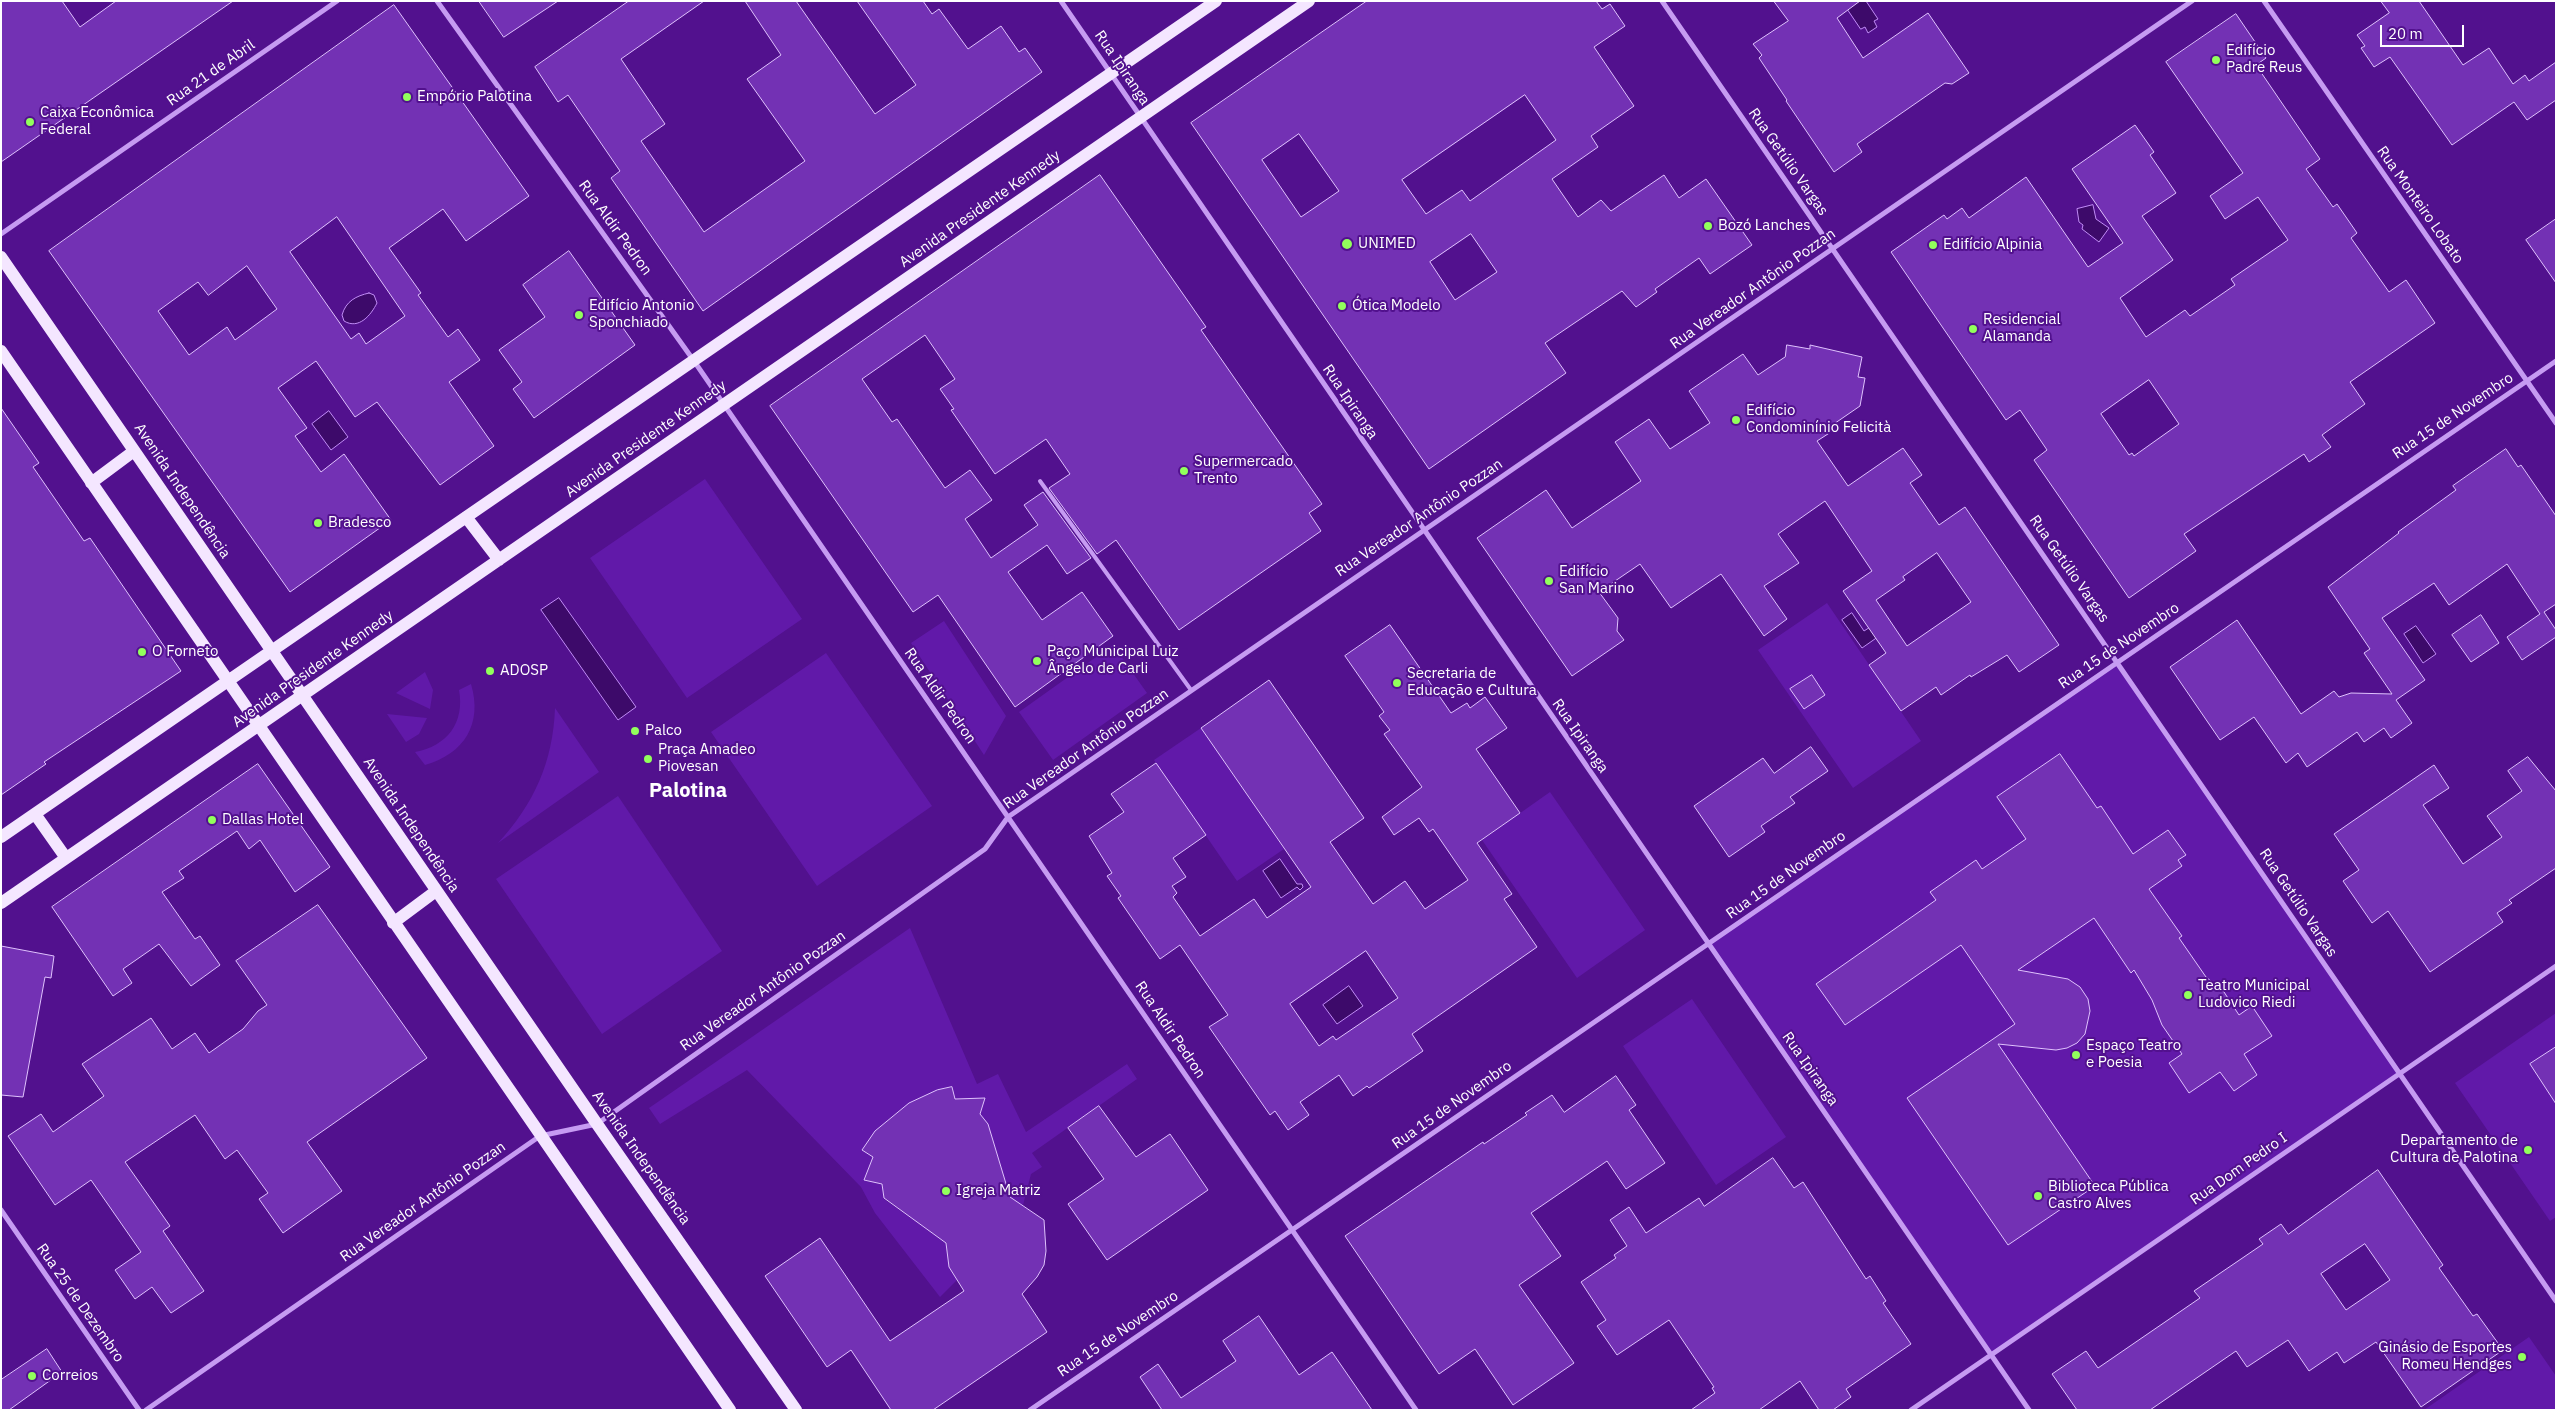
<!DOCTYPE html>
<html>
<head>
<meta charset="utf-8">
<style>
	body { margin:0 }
	#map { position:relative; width:2557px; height:1411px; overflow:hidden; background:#52118e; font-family:"IBM Plex Sans",sans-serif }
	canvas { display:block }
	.frame { position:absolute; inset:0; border:2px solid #fff; pointer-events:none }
	.scale { position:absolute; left:2380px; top:25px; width:84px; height:22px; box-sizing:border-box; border:2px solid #fff; border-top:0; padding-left:6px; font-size:15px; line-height:18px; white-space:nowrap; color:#fff; -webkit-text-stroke:4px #52118e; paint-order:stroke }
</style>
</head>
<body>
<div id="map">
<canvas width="2557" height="1411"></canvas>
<div class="frame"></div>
<div class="scale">20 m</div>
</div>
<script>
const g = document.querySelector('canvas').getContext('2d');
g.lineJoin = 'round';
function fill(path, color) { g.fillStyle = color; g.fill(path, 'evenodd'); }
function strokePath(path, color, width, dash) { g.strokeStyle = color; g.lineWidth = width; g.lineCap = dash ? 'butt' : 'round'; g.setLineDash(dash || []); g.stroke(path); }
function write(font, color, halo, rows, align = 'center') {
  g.font = font + ' "IBM Plex Sans",sans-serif'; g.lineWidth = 4; g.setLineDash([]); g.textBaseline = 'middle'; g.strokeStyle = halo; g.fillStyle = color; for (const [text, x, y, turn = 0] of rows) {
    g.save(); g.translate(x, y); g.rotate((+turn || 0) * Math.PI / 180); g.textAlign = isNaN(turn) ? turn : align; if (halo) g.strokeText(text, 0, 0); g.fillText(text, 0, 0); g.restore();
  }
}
fill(new Path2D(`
	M 705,479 L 802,619 L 687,698 L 590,558 Z
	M 1827,603 L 1921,741 L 1853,788 L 1758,650 Z
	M 944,621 L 1006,716 L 984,755 L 911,643 Z
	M 1113,645 L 1147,693 L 1053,760 L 1019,712 Z
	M 826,653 L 932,806 L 817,886 L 711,732 Z
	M 2117,662 L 2399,1073 L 1991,1355 L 1708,944 Z
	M 425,672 L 433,690 L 430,709 L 396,693 Z
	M 471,684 C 483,724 464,754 425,765 L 415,752 C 447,746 465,723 459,690 Z
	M 555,708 L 599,772 L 498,843 C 534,804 553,762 555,708 Z
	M 387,714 L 427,718 L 419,734 L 406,742 Z
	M 1201,728 L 1284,849 L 1237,881 L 1154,760 Z
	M 1550,792 L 1645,930 L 1577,978 L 1482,840 Z
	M 618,796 L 722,951 L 602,1034 L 496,879 Z
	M 910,928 L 977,1084 L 998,1074 L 1026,1132 L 1127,1064 L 1137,1079 L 1032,1153 L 1042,1167 L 1031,1174 L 1023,1205 L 1011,1200 L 988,1124 L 980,1114 L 985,1098 L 955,1101 L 952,1087 C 913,1096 885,1117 862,1150 L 874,1158 L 864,1180 L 882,1184 L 884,1199 L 946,1243 L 949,1267 L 957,1280 L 940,1297 L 875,1213 L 861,1187 L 747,1070 L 660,1124 L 649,1108 Z
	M 1692,999 L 1786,1137 L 1716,1185 L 1623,1046 Z
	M 2556,1013 L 2556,1217 L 2550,1221 L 2455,1083 Z
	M 2529,1337 L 2556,1376 L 2556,1410 L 2424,1410 Z`), '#6119a9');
const water = new Path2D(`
	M 1842,1 L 1866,1 L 1878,19 L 1874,21 L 1877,27 L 1868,33 L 1865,27 L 1861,29 Z
	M 2093,205 L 2096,219 L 2109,228 L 2099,242 L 2082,229 L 2083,225 L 2079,222 L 2077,209 Z
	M 369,293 L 374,295 L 377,303 C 371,315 359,330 344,321 L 342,315 C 346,301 356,296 369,293 Z
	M 329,411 L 348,437 L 331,450 L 312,424 Z
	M 559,598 L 636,707 L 618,720 L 541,610 Z
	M 1852,613 L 1864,631 L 1875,624 L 1882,634 L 1862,648 L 1842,620 Z
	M 2416,626 L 2436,654 L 2423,663 L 2404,634 Z
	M 1280,859 L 1297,884 L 1302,884 L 1303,887 L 1300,890 L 1297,887 L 1281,898 L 1263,871 Z
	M 1349,986 L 1363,1006 L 1337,1024 L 1323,1005 Z`);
fill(water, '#3d0a6a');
strokePath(water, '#c08cf5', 1);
const building = new Path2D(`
	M 1,1 L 62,1 L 80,27 L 116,1 L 233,1 L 1,162 Z
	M 479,1 L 558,1 L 504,37 Z
	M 629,1 L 704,1 L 621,59 L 665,124 L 641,141 L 704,232 L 805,161 L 747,79 L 781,55 L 745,1 L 796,1 L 875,114 L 916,85 L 857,1 L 923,1 L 932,14 L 939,9 L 968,49 L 1001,26 L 1019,52 L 1025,48 L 1042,72 L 703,311 L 611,178 L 620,171 L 568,95 L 558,102 L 535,67 Z
	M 1367,1 L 1596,1 L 1602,9 L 1610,4 L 1625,26 L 1594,47 L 1634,106 L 1591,136 L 1598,147 L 1552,179 L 1578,217 L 1601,200 L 1611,211 L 1664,175 L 1679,198 L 1706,179 L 1752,245 L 1710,274 L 1699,258 L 1655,289 L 1657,292 L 1636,307 L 1622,291 L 1573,324 L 1545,343 L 1566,373 L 1429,469 L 1191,123 ZM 1525,95 L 1556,140 L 1470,201 L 1462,190 L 1426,214 L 1402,180 ZM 1299,134 L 1339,191 L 1301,217 L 1262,160 ZM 1471,234 L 1497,272 L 1455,300 L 1430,262 Z
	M 1774,1 L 1860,1 L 1837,18 L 1863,58 L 1928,13 L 1969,73 L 1952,84 L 1945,83 L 1857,144 L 1862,152 L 1834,172 L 1786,101 L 1787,100 L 1759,58 L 1762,55 L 1753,44 L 1788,21 Z
	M 2381,1 L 2419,1 L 2463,65 L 2489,48 L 2513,84 L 2525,75 L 2529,81 L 2556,62 L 2556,100 L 2527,120 L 2514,102 L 2452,145 L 2390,57 L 2374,67 L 2361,48 L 2365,46 L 2357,35 L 2389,13 Z
	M 394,5 L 529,196 L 466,241 L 443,209 L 389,248 L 421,293 L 418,295 L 448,337 L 458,329 L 480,360 L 449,382 L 494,446 L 440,485 L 377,402 L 355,417 L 316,361 L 278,388 L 307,428 L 295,436 L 321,472 L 344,454 L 391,520 L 290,592 L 49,251 ZM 337,217 L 405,316 L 366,344 L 359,333 L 351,339 L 290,252 ZM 247,266 L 277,309 L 235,340 L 227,327 L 189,355 L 158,311 L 198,282 L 208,295 Z
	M 2236,14 L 2266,58 L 2256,65 L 2320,159 L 2306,169 L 2333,207 L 2337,204 L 2357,233 L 2351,238 L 2389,292 L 2406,280 L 2435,323 L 2350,382 L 2365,404 L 2322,435 L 2331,447 L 2309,462 L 2304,454 L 2184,534 L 2196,551 L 2129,598 L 2034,460 L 2047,450 L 2020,410 L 2006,420 L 1891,252 L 1944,215 L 1947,219 L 1962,208 L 1969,218 L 2026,177 L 2088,267 L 2123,243 L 2072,169 L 2135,125 L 2154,152 L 2150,155 L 2176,193 L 2142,216 L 2173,260 L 2120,298 L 2146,337 L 2185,310 L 2190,316 L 2235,285 L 2231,279 L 2288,240 L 2258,197 L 2225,219 L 2210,196 L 2243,173 L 2166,62 ZM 2149,380 L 2179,424 L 2134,456 L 2132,453 L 2129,455 L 2101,414 Z
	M 1100,175 L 1206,327 L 1201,330 L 1322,504 L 1309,513 L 1321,531 L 1179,630 L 1116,540 L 1097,554 L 1049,488 L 1070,474 L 1046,439 L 995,474 L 951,410 L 954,409 L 940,389 L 955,379 L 925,335 L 862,379 L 892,422 L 897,419 L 945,488 L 970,470 L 992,500 L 965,519 L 991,558 L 1038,525 L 1024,505 L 1043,492 L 1091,558 L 1067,574 L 1047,545 L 1008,572 L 1042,620 L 1082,592 L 1113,636 L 1015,707 L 938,595 L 913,612 L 770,406 Z
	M 2556,219 L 2556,283 L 2526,240 Z
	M 569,251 L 635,345 L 534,418 L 513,389 L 522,382 L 499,350 L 545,317 L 523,285 Z
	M 1787,345 L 1810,349 L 1810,345 L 1862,357 L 1858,377 L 1865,378 L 1860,406 L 1828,428 L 1831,432 L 1817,441 L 1848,486 L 1903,448 L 1922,475 L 1910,483 L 1939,525 L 1965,507 L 2059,645 L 2019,672 L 2007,655 L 1971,677 L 1970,675 L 1941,695 L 1936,687 L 1901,711 L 1869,665 L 1886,653 L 1843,591 L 1872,571 L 1825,501 L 1778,534 L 1799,563 L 1764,586 L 1787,619 L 1764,636 L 1721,574 L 1671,608 L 1640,564 L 1599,592 L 1618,618 L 1617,631 L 1624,640 L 1572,676 L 1477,538 L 1546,490 L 1572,528 L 1641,481 L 1615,442 L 1649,419 L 1670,449 L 1710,423 L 1689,391 L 1743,354 L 1758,375 L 1785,357 ZM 1937,553 L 1971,602 L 1907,646 L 1876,600 L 1905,580 L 1903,577 Z
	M 1,408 L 39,463 L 33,467 L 84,541 L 90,538 L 181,671 L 44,762 L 46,764 L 1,795 Z
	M 2506,449 L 2518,467 L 2521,465 L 2556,516 L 2556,604 L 2544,612 L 2556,630 L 2556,637 L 2522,660 L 2507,637 L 2540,614 L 2507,564 L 2449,605 L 2434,583 L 2382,618 L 2425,680 L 2396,700 L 2412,723 L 2391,738 L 2384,728 L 2364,742 L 2357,732 L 2307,767 L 2298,753 L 2286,763 L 2254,717 L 2220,740 L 2170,667 L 2237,620 L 2301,714 L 2334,691 L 2339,697 L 2351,693 L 2392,694 L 2364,653 L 2370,649 L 2328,587 L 2399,533 L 2398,532 L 2456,490 L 2453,486 Z
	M 2481,615 L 2499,643 L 2471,662 L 2452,635 Z
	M 1390,625 L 1451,713 L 1467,703 L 1470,708 L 1485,697 L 1507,728 L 1476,749 L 1520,813 L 1477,843 L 1512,894 L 1504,899 L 1537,947 L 1412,1034 L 1423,1051 L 1369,1088 L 1367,1086 L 1353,1096 L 1339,1075 L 1300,1102 L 1309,1115 L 1288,1130 L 1275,1111 L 1270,1115 L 1209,1027 L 1228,1015 L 1180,945 L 1160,959 L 1118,898 L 1121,896 L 1107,876 L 1112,873 L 1089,836 L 1124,812 L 1111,794 L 1156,763 L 1206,835 L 1173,858 L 1186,877 L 1172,886 L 1177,893 L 1173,897 L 1200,936 L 1254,899 L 1267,918 L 1311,887 L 1201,728 L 1269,680 L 1364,818 L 1330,842 L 1373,904 L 1405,881 L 1425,909 L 1468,880 L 1433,829 L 1429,832 L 1419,818 L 1394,835 L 1382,817 L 1422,787 L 1384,734 L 1390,730 L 1379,716 L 1384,712 L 1345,656 ZM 1366,951 L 1398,998 L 1336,1040 L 1333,1036 L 1319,1046 L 1290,1004 Z
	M 1812,675 L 1825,695 L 1804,709 L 1790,689 Z
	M 1811,747 L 1828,771 L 1790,797 L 1795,803 L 1761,826 L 1765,832 L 1729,857 L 1694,806 L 1763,758 L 1774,773 Z
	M 2060,754 L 2097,808 L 2101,806 L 2133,854 L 2168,830 L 2186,855 L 2178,860 L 2182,866 L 2149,889 L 2182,936 L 2179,938 L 2206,977 L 2224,992 L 2239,1015 L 2252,1006 L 2272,1036 L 2244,1054 L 2257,1075 L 2234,1091 L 2220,1072 L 2189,1093 L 2169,1063 L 2182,1054 L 2162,1025 L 2152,1000 L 2134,970 L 2131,973 L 2094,918 L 2018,970 L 2068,979 L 2080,987 L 2088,999 L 2090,1011 L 2085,1034 L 2077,1043 L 2067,1048 L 2056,1050 L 1998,1044 L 2095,1186 L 2008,1245 L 1907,1098 L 2015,1024 L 1961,945 L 1845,1025 L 1816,984 L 1936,900 L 1930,892 L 1976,860 L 1982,869 L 2026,839 L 1997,797 Z
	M 2528,757 L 2556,791 L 2556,868 L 2509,900 L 2512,903 L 2497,913 L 2503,922 L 2430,972 L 2388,911 L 2372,923 L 2343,881 L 2359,870 L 2334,834 L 2434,765 L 2449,788 L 2423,805 L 2463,864 L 2502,837 L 2487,816 L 2522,791 L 2508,771 Z
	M 258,764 L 330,867 L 295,892 L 260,840 L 249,849 L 237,831 L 179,871 L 184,878 L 162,892 L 195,939 L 200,936 L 220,965 L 191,986 L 159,944 L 123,969 L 132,983 L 113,996 L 52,907 Z
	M 318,905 L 427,1058 L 307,1142 L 342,1191 L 283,1233 L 259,1199 L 268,1193 L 237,1150 L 225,1159 L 195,1115 L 125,1162 L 170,1226 L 163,1231 L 204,1291 L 171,1313 L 152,1287 L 135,1299 L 115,1270 L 141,1252 L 91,1180 L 55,1205 L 8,1136 L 41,1114 L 53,1132 L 104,1096 L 82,1064 L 151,1018 L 172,1049 L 195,1033 L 209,1053 L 243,1029 L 258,1011 L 267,1005 L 236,961 Z
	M 1,946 L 54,956 L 51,978 L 45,977 L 23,1097 L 1,1095 Z
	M 2556,1047 L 2556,1104 L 2530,1064 Z
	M 1616,1076 L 1636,1105 L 1629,1110 L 1665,1163 L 1626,1189 L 1607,1161 L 1531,1213 L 1561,1256 L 1519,1285 L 1574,1363 L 1513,1405 L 1475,1349 L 1439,1374 L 1345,1236 L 1483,1142 L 1484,1144 L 1527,1115 L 1525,1113 L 1552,1095 L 1564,1112 Z
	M 952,1087 L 955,1099 L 985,1098 L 980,1114 L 988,1124 L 1010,1197 L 1044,1220 L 1046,1251 L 1044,1265 L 1037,1277 L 1022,1294 L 1047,1332 L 933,1410 L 891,1410 L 851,1350 L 827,1367 L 765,1276 L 820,1238 L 890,1341 L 964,1291 L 949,1267 L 946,1243 L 884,1198 L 882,1184 L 864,1180 L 873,1157 L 862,1150 L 875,1131 L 909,1103 L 937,1090 Z
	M 1099,1106 L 1136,1157 L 1170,1134 L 1208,1190 L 1107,1260 L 1068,1204 L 1104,1179 L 1068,1128 Z
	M 1773,1158 L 1794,1188 L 1803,1182 L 1866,1279 L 1870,1276 L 1886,1301 L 1883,1303 L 1911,1344 L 1846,1389 L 1851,1397 L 1833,1410 L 1819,1410 L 1800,1381 L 1759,1410 L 1691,1410 L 1715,1393 L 1712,1388 L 1714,1387 L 1669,1320 L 1617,1355 L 1597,1326 L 1606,1320 L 1581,1282 L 1616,1258 L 1614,1255 L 1627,1246 L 1610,1220 L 1629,1207 L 1646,1233 L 1699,1198 L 1704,1206 Z
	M 2378,1170 L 2443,1265 L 2439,1268 L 2473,1316 L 2477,1314 L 2503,1350 L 2421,1407 L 2376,1342 L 2344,1363 L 2337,1352 L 2309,1371 L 2288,1340 L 2247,1367 L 2236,1351 L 2150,1410 L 2077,1410 L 2052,1374 L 2086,1351 L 2098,1368 L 2200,1298 L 2194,1291 L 2263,1244 L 2259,1239 L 2281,1224 L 2288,1234 ZM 2365,1244 L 2390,1280 L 2346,1310 L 2321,1274 Z
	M 1259,1316 L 1299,1375 L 1332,1352 L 1372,1410 L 1162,1410 L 1140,1377 L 1158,1364 L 1181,1398 L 1236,1361 L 1223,1341 Z
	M 47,1349 L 62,1372 L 9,1410 L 1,1410 L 1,1380 Z`);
fill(building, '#7331b4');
strokePath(building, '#dfc2fd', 1);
strokePath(new Path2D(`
	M 1040,481 L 1191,690`), '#c69bf2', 4);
strokePath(new Path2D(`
	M 437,1 L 694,361 L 1416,1410
	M 1061,1 L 2029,1410
	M 1662,1 L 2556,1301
	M 2264,1 L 2556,423
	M 1,234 L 337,1
	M 1,1210 L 139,1410
	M 146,1410 L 540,1136 L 597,1124 L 985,849 L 1008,817 L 2192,1
	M 1030,1410 L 2556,361
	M 1911,1410 L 2556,966`), '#c69bf2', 5);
strokePath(new Path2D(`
	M 1,257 L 597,1124 L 796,1410
	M 1,351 L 730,1410
	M 91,483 L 134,451
	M 466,517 L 499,560
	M 35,814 L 66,858
	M 1,837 L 1216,1
	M 1,903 L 1309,1
	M 393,923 L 436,891`), '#f4e6ff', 12);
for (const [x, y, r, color] of [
	[2216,60,5,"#92ff5c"],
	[407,97,5,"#92ff5c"],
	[30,122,5,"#92ff5c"],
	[1708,226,5,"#92ff5c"],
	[1347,244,6,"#92ff5c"],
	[1933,245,5,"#92ff5c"],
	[1342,306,5,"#92ff5c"],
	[579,315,5,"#92ff5c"],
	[1973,329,5,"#92ff5c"],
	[1736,420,5,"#92ff5c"],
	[1184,471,5,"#92ff5c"],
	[318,523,5,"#92ff5c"],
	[1549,581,5,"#92ff5c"],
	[142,652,5,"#92ff5c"],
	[1037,661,5,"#92ff5c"],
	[490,671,5,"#92ff5c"],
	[1397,683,5,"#92ff5c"],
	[635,731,5,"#92ff5c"],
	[648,759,5,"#92ff5c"],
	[212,820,5,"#92ff5c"],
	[2188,995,5,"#92ff5c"],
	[2076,1055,5,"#92ff5c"],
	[2528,1150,5,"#92ff5c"],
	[946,1191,5,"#92ff5c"],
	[2038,1196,5,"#92ff5c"],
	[2522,1357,5,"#92ff5c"],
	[32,1376,5,"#92ff5c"]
]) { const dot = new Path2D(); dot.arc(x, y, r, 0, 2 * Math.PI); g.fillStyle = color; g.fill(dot); strokePath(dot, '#52118e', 2); }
write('15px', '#fff', '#52118e', [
	["Edifício",2226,51],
	["Padre Reus",2226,68],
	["Empório Palotina",417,97],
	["Caixa Econômica",40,113],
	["Federal",40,130],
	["Bozó Lanches",1718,226],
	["UNIMED",1358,244],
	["Edifício Alpinia",1943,245],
	["Edifício Antonio",589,306],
	["Sponchiado",589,323],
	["Ótica Modelo",1352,306],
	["Residencial",1983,320],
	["Alamanda",1983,337],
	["Edifício",1746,411],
	["Condominínio Felicità",1746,428],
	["Supermercado",1194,462],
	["Trento",1194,479],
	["Bradesco",328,523],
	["Edifício",1559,572],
	["San Marino",1559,589],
	["O Forneto",152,652],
	["Paço Municipal Luiz",1047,652],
	["Ângelo de Carli",1047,669],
	["ADOSP",500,671],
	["Secretaria de",1407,674],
	["Educação e Cultura",1407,691],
	["Palco",645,731],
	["Praça Amadeo",658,750],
	["Piovesan",658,767],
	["Dallas Hotel",222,820],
	["Teatro Municipal",2198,986],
	["Ludovico Riedi",2198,1003],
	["Espaço Teatro",2086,1046],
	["e Poesia",2086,1063],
	["Departamento de",2518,1141,"right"],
	["Cultura de Palotina",2518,1158,"right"],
	["Biblioteca Pública",2048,1187],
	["Castro Alves",2048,1204],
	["Igreja Matriz",956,1191],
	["Ginásio de Esportes",2512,1348,"right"],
	["Romeu Hendges",2512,1365,"right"],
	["Correios",42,1376]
], 'left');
write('15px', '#fff', '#52118e', [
	["Rua Ipiranga",1122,68,56],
	["Rua 21 de Abril",211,73,-35],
	["Rua Getúlio Vargas",1788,162,55],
	["Rua Monteiro Lobato",2420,205,55],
	["Avenida Presidente Kennedy",980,209,-35],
	["Rua Aldir Pedron",615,228,54],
	["Rua Vereador Antônio Pozzan",1753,289,-35],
	["Rua Ipiranga",1350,402,56],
	["Rua 15 de Novembro",2453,416,-34],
	["Avenida Presidente Kennedy",646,439,-35],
	["Avenida Independência",182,491,56],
	["Rua Vereador Antônio Pozzan",1419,518,-34],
	["Rua Getúlio Vargas",2069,569,55],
	["Rua 15 de Novembro",2119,646,-34],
	["Avenida Presidente Kennedy",313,669,-35],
	["Rua Aldir Pedron",940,696,55],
	["Rua Ipiranga",1580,736,55],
	["Rua Vereador Antônio Pozzan",1086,749,-35],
	["Avenida Independência",411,825,56],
	["Rua 15 de Novembro",1786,875,-35],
	["Rua Getúlio Vargas",2298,903,56],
	["Rua Vereador Antônio Pozzan",763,991,-35],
	["Rua Aldir Pedron",1170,1030,56],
	["Rua Ipiranga",1810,1069,55],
	["Rua 15 de Novembro",1452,1105,-35],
	["Avenida Independência",641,1158,55],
	["Rua Dom Pedro I",2239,1169,-35],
	["Rua Vereador Antônio Pozzan",423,1202,-35],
	["Rua 25 de Dezembro",80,1303,55],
	["Rua 15 de Novembro",1118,1334,-34]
]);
write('bold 20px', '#fff', '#52118e', [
	["Palotina",688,791]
]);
</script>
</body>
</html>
